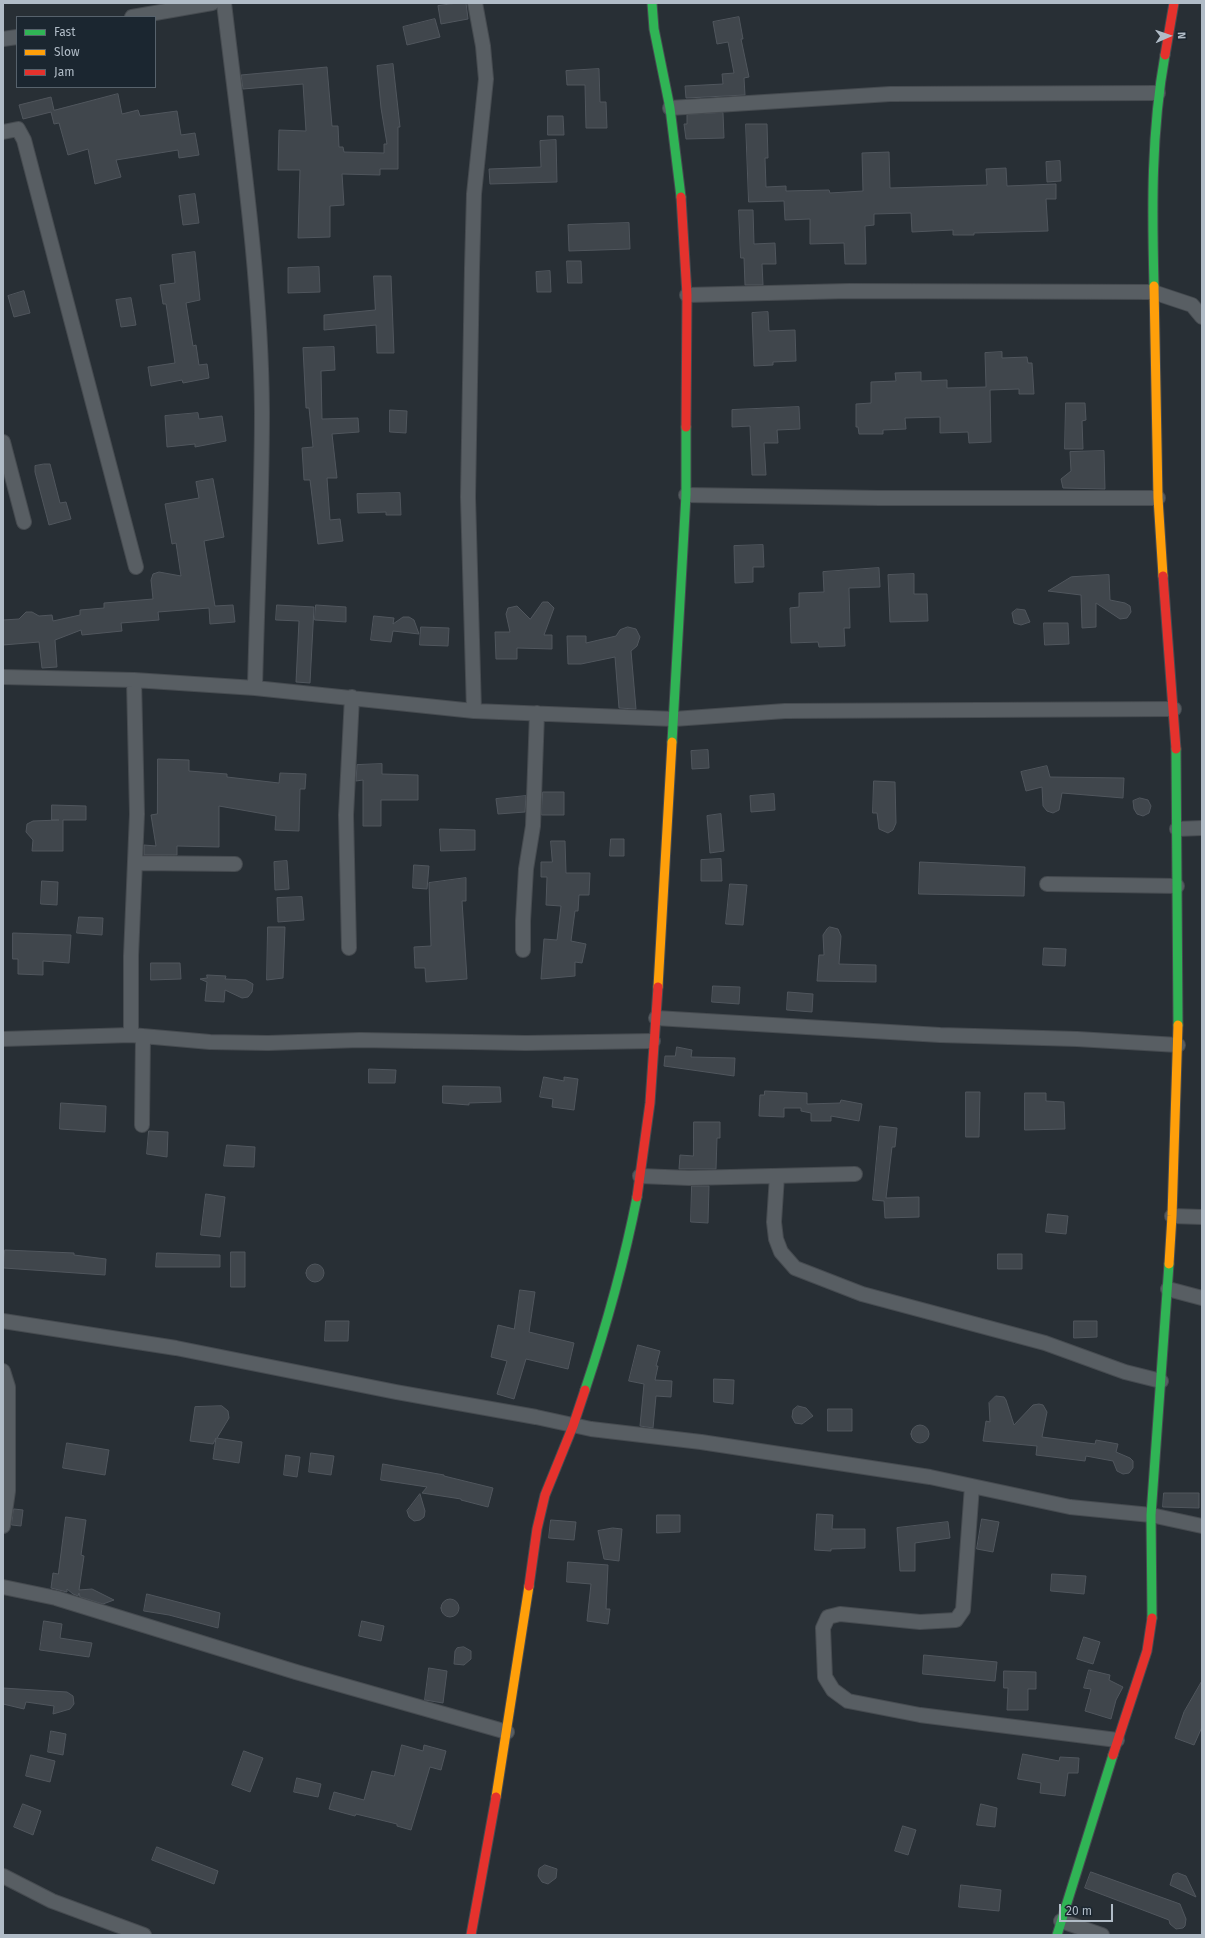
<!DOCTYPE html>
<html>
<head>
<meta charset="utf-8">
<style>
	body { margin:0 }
	#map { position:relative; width:1205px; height:1938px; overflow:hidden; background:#282f35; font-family:"Fira Sans",sans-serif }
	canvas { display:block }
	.frame { position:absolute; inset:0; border:4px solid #b1bcc7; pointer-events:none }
	.legend { position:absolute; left:16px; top:16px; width:140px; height:72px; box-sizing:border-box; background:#1b2630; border:1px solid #57626c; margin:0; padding:5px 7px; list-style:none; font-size:12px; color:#b1bcc7 }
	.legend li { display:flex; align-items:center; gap:8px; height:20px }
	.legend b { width:20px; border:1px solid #57626c }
	.north { position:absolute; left:1149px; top:16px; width:40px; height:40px; -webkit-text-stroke:3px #1b2630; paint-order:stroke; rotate:88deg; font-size:11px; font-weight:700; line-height:16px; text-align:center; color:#b1bcc7 }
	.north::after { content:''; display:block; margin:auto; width:14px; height:18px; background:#b1bcc7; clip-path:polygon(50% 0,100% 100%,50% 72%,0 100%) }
	.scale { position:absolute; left:1059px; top:1904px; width:54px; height:18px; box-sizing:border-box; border:2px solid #b1bcc7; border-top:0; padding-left:5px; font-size:12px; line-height:14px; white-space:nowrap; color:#b1bcc7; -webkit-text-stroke:3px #1b2630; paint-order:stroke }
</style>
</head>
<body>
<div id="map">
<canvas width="1205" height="1938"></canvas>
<div class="frame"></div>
<ul class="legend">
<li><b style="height:5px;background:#30b455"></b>Fast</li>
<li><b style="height:5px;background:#ff9f0a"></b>Slow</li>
<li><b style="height:5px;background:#e5322d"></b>Jam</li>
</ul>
<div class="north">N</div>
<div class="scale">20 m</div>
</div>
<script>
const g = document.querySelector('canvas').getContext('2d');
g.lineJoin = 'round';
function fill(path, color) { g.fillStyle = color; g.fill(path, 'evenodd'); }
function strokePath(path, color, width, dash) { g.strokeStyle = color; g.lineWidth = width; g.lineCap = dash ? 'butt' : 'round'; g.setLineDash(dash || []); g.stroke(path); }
const building = new Path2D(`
	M 458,3 L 466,3 L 468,19 L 441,24 L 438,6 Z
	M 739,17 L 743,39 L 741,39 L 749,77 L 744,78 L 745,95 L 686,98 L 685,86 L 723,84 L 722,74 L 734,73 L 728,42 L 717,44 L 713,22 Z
	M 435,19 L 440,37 L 407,45 L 403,27 Z
	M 393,64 L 400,127 L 398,127 L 398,169 L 380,169 L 380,175 L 342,174 L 344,205 L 330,206 L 330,237 L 298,238 L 300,170 L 278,170 L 279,130 L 306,131 L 303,84 L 243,89 L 241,75 L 327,67 L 332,126 L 338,126 L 339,147 L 343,147 L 344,152 L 384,153 L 384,144 L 387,144 L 381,108 L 377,66 Z
	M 599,69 L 600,102 L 606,102 L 607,128 L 586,128 L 585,85 L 567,85 L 566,71 Z
	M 118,94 L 122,114 L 138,110 L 140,116 L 177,111 L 181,135 L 195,133 L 199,155 L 179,158 L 178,150 L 116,160 L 121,177 L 95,184 L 88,149 L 68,155 L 59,123 L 54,124 L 51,112 L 23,119 L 19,105 L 51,97 L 54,110 Z
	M 723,113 L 724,138 L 686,139 L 684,124 L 687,124 L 687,115 Z
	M 548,116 L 563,116 L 564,135 L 548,135 Z
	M 746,124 L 767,124 L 768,158 L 765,158 L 766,187 L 786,186 L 786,191 L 829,190 L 830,193 L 863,191 L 862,153 L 889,152 L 890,188 L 987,185 L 986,169 L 1006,168 L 1007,186 L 1056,184 L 1056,199 L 1046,199 L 1048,231 L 974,233 L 974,235 L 953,235 L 953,230 L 912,232 L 911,213 L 874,214 L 874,225 L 865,226 L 866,264 L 845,264 L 844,243 L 810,244 L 810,219 L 785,220 L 784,201 L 749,202 Z
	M 556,140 L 557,182 L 490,184 L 489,169 L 541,167 L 540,141 Z
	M 1060,161 L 1061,181 L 1047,182 L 1046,162 Z
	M 195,194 L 199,223 L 183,225 L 179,196 Z
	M 739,210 L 753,210 L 754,244 L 775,243 L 776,264 L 762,264 L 763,285 L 745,285 L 744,258 L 741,258 Z
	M 629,223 L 630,249 L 569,251 L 568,225 Z
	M 195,252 L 200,300 L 186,303 L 193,346 L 196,345 L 199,365 L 207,364 L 209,378 L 183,383 L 182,380 L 151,386 L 148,367 L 175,363 L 166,304 L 163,304 L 160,285 L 175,283 L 172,255 Z
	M 567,261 L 581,261 L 582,283 L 568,283 Z
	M 319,267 L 320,292 L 288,293 L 288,268 Z
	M 550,271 L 551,292 L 537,292 L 536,272 Z
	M 374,276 L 391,276 L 394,353 L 377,353 L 376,325 L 324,330 L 324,315 L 375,310 Z
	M 24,291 L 30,313 L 14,317 L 8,296 Z
	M 131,298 L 136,325 L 121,327 L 116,300 Z
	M 768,312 L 769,331 L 795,330 L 796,361 L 773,362 L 773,365 L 754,366 L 752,313 Z
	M 334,347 L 335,370 L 321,371 L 322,419 L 358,418 L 359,432 L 332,434 L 337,478 L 327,478 L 330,520 L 340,519 L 343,541 L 318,544 L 310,480 L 304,480 L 302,448 L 313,447 L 309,408 L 306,408 L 303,348 Z
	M 1002,352 L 1002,358 L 1027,357 L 1028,363 L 1032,363 L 1034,394 L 1019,394 L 1019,389 L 990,390 L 991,442 L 969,443 L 968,432 L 940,433 L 940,417 L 905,418 L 906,429 L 883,430 L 883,434 L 859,434 L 858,427 L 856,427 L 856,404 L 871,403 L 871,382 L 896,381 L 895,373 L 921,372 L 921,381 L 947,380 L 947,388 L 986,387 L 985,353 Z
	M 1066,403 L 1085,403 L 1086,420 L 1082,421 L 1083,449 L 1065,449 Z
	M 799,407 L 800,429 L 777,430 L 778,443 L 764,443 L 766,475 L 752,475 L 750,426 L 732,427 L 732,410 Z
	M 390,410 L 407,411 L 406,433 L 390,432 Z
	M 198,413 L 199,419 L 222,416 L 226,441 L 195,447 L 195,444 L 167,447 L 165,416 Z
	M 1104,451 L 1105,489 L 1063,488 L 1061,479 L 1071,471 L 1070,452 Z
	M 44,464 L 50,464 L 60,503 L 66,502 L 71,519 L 49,525 L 35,472 L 35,466 Z
	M 213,479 L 224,537 L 204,541 L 215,606 L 233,605 L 235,622 L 210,624 L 209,608 L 158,612 L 159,620 L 121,623 L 122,631 L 82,635 L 81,630 L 55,640 L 57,667 L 42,668 L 39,642 L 3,645 L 3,620 L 19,619 L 26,612 L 32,612 L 39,616 L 52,615 L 53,621 L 80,615 L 80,610 L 104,608 L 104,603 L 153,599 L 151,580 L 153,574 L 159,572 L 181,576 L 176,543 L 172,544 L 165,504 L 199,498 L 196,482 Z
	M 400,493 L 401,515 L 386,515 L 386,512 L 358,513 L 357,494 Z
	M 763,545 L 764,567 L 753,567 L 753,582 L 735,583 L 734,546 Z
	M 879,568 L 880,587 L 849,588 L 850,628 L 844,628 L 845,646 L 819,647 L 818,642 L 791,643 L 790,608 L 799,607 L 799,593 L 824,592 L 823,572 Z
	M 914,574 L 914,594 L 927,594 L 928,621 L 890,622 L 888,575 Z
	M 1109,575 L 1110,600 L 1125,603 L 1130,606 L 1131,612 L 1127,618 L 1120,619 L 1096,603 L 1096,627 L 1082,628 L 1081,595 L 1048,591 L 1071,577 Z
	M 543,602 L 548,602 L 554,608 L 544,635 L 552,635 L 552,649 L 517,648 L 517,659 L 496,659 L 495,632 L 510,632 L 506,614 L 508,608 L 517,606 L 530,619 Z
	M 277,605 L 314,607 L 310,683 L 296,682 L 299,621 L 276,620 Z
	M 316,605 L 346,607 L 346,622 L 315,620 Z
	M 1017,609 L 1025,610 L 1030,622 L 1021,625 L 1014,623 L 1012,613 Z
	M 374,616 L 394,618 L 393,624 L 403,617 L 409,617 L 414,620 L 419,634 L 393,631 L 391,642 L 371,640 Z
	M 1044,623 L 1068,623 L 1069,644 L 1045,645 Z
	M 421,627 L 449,628 L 448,646 L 420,645 Z
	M 628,627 L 636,629 L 640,637 L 637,646 L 631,651 L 636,709 L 619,708 L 615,657 L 581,664 L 568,664 L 567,636 L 586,636 L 586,643 L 616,636 L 620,630 Z
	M 708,750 L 709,768 L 692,769 L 691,751 Z
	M 158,759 L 189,760 L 189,771 L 227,774 L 227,777 L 279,783 L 280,773 L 306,774 L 305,789 L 300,789 L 299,831 L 275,830 L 276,816 L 219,806 L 219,847 L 177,846 L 177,855 L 144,855 L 144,845 L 156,846 L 151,815 L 157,814 Z
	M 382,764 L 382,774 L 418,775 L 418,800 L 381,800 L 381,826 L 363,826 L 363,780 L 356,781 L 357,765 Z
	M 1047,766 L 1050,777 L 1124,778 L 1123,798 L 1062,793 L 1059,810 L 1053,813 L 1047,811 L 1043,806 L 1042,787 L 1026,791 L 1021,772 Z
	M 874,781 L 895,782 L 896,823 L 893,830 L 888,833 L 879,829 L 877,813 L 873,813 Z
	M 543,792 L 564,792 L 564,815 L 542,815 Z
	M 774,794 L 775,810 L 751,812 L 750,796 Z
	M 526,796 L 525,812 L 498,814 L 496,799 Z
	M 1140,798 L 1148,800 L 1151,806 L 1149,813 L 1143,816 L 1137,814 L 1134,809 L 1133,801 Z
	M 52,805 L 86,806 L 86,820 L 63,820 L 63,851 L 32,851 L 33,840 L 26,832 L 27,824 L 33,821 L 59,820 L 52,820 Z
	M 721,814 L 724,851 L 710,853 L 707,816 Z
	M 440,829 L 475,830 L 475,850 L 441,851 Z
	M 611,839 L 624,839 L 624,856 L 610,856 Z
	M 551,841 L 565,841 L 566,873 L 590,873 L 589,895 L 579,895 L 578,911 L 575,911 L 571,941 L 586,944 L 582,963 L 575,962 L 575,976 L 541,979 L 544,939 L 557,940 L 561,906 L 546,905 L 547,877 L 541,877 L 541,862 L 552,862 Z
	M 721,859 L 722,881 L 701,881 L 701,860 Z
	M 287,861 L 289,889 L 275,890 L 274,862 Z
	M 920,862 L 1025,867 L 1024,896 L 919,894 Z
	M 414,865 L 429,866 L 427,889 L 413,888 Z
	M 466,878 L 466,901 L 462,901 L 467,979 L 426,982 L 425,968 L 415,968 L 414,947 L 431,946 L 429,883 Z
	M 42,881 L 58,882 L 57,905 L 41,904 Z
	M 730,884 L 747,885 L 743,925 L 726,924 Z
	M 302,897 L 304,920 L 278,922 L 277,898 Z
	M 79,917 L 103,918 L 102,935 L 77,933 Z
	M 268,927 L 285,927 L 283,978 L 267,980 Z
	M 830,927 L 838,929 L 841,936 L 839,964 L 876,965 L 876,982 L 817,981 L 819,955 L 824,955 L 823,935 L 827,929 Z
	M 13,933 L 71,935 L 69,963 L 43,961 L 43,975 L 18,974 L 18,959 L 13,959 Z
	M 1044,948 L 1066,949 L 1065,966 L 1043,965 Z
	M 151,963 L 180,963 L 181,979 L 151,980 Z
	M 207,975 L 226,976 L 225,979 L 246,980 L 253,984 L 252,992 L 248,997 L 242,998 L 225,990 L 224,1002 L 205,1001 L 207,982 L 200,979 L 207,978 Z
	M 713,986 L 740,987 L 739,1004 L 712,1002 Z
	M 788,992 L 813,994 L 812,1012 L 787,1010 Z
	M 677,1047 L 692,1050 L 691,1057 L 735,1058 L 734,1076 L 664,1066 L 665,1056 L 675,1056 Z
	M 369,1069 L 396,1070 L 395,1083 L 369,1083 Z
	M 544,1077 L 564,1081 L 564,1077 L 578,1079 L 574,1110 L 552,1107 L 553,1099 L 540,1097 Z
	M 443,1086 L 500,1087 L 501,1102 L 469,1103 L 469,1105 L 443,1103 Z
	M 765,1091 L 807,1093 L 807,1104 L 840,1103 L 841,1100 L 862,1104 L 859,1121 L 831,1116 L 831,1121 L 811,1121 L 811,1113 L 801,1111 L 801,1108 L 784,1108 L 784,1117 L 759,1116 L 760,1095 L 764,1095 Z
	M 966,1092 L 980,1092 L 979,1137 L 966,1137 Z
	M 1025,1093 L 1046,1093 L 1046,1101 L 1064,1102 L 1065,1129 L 1025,1130 Z
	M 61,1103 L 106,1106 L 105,1132 L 60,1129 Z
	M 694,1122 L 720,1122 L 720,1138 L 717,1138 L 716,1169 L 679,1169 L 680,1155 L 693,1156 Z
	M 880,1126 L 897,1128 L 895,1147 L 892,1147 L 886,1198 L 919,1197 L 919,1217 L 885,1218 L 884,1201 L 873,1200 Z
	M 149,1131 L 168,1132 L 167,1157 L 147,1154 Z
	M 227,1145 L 255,1147 L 254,1167 L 224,1166 Z
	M 692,1186 L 709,1186 L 708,1223 L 691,1222 Z
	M 206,1194 L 225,1197 L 220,1237 L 201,1235 Z
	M 1048,1214 L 1068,1216 L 1066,1234 L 1046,1232 Z
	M 5,1250 L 74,1253 L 74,1255 L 106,1259 L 105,1275 L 4,1268 Z
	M 231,1252 L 245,1252 L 245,1287 L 231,1287 Z
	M 157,1253 L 220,1255 L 220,1267 L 156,1267 Z
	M 998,1254 L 1022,1254 L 1022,1269 L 998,1269 Z
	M306 1273a9 9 0 1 1 18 0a9 9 0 1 1-18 0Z
	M 520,1290 L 535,1292 L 529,1332 L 574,1343 L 568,1369 L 526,1359 L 514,1399 L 497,1394 L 507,1361 L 491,1357 L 498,1325 L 514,1329 Z
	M 326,1321 L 349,1321 L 348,1341 L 325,1341 Z
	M 1074,1321 L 1097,1321 L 1097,1337 L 1074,1338 Z
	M 638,1345 L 660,1351 L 656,1366 L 658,1366 L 655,1380 L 672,1381 L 671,1397 L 656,1396 L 653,1428 L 640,1426 L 644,1384 L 629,1381 Z
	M 714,1379 L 734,1380 L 733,1404 L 714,1402 Z
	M 996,1396 L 1004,1397 L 1006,1400 L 1014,1425 L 1033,1405 L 1039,1404 L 1043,1405 L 1047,1412 L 1042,1437 L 1095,1444 L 1096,1440 L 1118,1444 L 1116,1452 L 1130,1458 L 1133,1461 L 1133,1468 L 1129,1473 L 1123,1474 L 1117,1471 L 1113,1461 L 1086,1456 L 1085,1461 L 1036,1455 L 1037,1446 L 983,1441 L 986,1421 L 990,1422 L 989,1403 Z
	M 222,1406 L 228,1411 L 229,1418 L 217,1438 L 242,1442 L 239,1463 L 213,1459 L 216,1438 L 213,1444 L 190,1441 L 195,1407 Z
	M 798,1406 L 806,1408 L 813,1416 L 802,1424 L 795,1423 L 792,1417 L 793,1410 Z
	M 828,1409 L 852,1409 L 852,1431 L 828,1431 Z
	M911 1434a9 9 0 1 1 18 0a9 9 0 1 1-18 0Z
	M 67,1443 L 109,1450 L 105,1475 L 63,1468 Z
	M 311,1453 L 334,1456 L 331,1475 L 309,1472 Z
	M 286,1455 L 300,1457 L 297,1477 L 284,1475 Z
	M 383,1464 L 444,1475 L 444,1476 L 493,1488 L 488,1507 L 461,1500 L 461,1499 L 422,1493 L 427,1487 L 381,1480 Z
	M 1164,1493 L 1199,1493 L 1199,1508 L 1163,1507 Z
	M 420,1494 L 425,1511 L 424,1517 L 420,1520 L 414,1521 L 409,1517 L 407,1511 Z
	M 14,1509 L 23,1510 L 21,1526 L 12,1525 Z
	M 817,1514 L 833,1515 L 832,1529 L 865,1529 L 865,1548 L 831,1549 L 831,1551 L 815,1550 Z
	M 657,1515 L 680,1515 L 680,1532 L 657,1533 Z
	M 66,1517 L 86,1520 L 81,1555 L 84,1556 L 79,1590 L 92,1589 L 114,1600 L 103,1604 L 80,1597 L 79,1593 L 78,1596 L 73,1594 L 67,1589 L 67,1592 L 51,1588 L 53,1573 L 58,1574 Z
	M 982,1519 L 999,1522 L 993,1552 L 977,1549 Z
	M 551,1520 L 576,1522 L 574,1540 L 549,1538 Z
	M 948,1522 L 950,1538 L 915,1543 L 915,1571 L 900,1571 L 897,1528 Z
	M 613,1528 L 622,1529 L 619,1561 L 604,1559 L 598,1531 Z
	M 568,1562 L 608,1565 L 606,1609 L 610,1609 L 608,1624 L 587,1621 L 591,1584 L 567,1582 Z
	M 1052,1574 L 1086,1576 L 1084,1594 L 1051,1591 Z
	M 147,1594 L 220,1613 L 218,1628 L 169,1615 L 144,1611 Z
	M441 1608a9 9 0 1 1 18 0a9 9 0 1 1-18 0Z
	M 44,1621 L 62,1624 L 60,1638 L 92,1643 L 89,1657 L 40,1650 Z
	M 362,1621 L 384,1626 L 381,1641 L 359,1636 Z
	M 1084,1637 L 1100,1642 L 1093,1664 L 1077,1659 Z
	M 464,1647 L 471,1651 L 471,1659 L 464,1665 L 454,1664 L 455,1651 L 457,1648 Z
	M 924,1655 L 997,1662 L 995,1681 L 923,1674 Z
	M 429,1668 L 447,1671 L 443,1703 L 425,1700 Z
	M 1089,1670 L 1110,1675 L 1109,1680 L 1123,1687 L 1116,1700 L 1111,1719 L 1085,1711 L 1091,1689 L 1084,1688 Z
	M 1004,1671 L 1036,1672 L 1036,1689 L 1028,1689 L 1028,1710 L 1007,1710 L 1008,1688 L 1004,1688 Z
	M 1202,1681 L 1202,1727 L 1194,1745 L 1175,1738 L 1184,1712 Z
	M 3,1688 L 67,1692 L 73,1696 L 74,1704 L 70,1709 L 53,1714 L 54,1706 L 26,1702 L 24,1709 L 3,1704 Z
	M 51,1731 L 66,1734 L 63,1755 L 48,1752 Z
	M 402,1745 L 423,1751 L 424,1745 L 446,1751 L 441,1770 L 430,1767 L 411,1830 L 397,1826 L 397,1824 L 356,1814 L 355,1816 L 329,1809 L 334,1792 L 364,1800 L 372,1771 L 394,1776 Z
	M 244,1751 L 263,1758 L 250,1792 L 232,1785 Z
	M 1023,1754 L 1059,1761 L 1060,1757 L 1079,1758 L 1078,1773 L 1068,1773 L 1065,1796 L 1040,1793 L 1041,1783 L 1018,1779 Z
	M 31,1755 L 55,1761 L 50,1782 L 26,1776 Z
	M 297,1778 L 321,1784 L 318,1797 L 294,1792 Z
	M 23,1804 L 41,1811 L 33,1835 L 14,1827 Z
	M 981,1804 L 997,1808 L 995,1827 L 977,1825 Z
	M 903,1826 L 916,1830 L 908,1855 L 895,1851 Z
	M 157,1847 L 218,1871 L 214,1884 L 152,1860 Z
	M 545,1865 L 557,1869 L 556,1878 L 548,1884 L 542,1882 L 538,1876 L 539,1869 Z
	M 1091,1872 L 1180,1904 L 1186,1919 L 1185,1926 L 1183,1928 L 1176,1929 L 1170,1924 L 1169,1920 L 1085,1888 Z
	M 1178,1873 L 1186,1876 L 1196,1897 L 1170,1885 L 1173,1875 Z
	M 961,1885 L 1001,1890 L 999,1911 L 959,1907 Z`);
fill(building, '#40464c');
strokePath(building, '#50565d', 1);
const street = new Path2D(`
	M 224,3 C 240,138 261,275 262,412 C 262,504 257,596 255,688
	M 132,17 L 212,3
	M 3,39 L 17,37
	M 670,108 L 890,94 L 1158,93
	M 3,132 L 18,129 L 24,140 L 136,567
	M 687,295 L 849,291 L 1153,292 L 1192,305 L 1202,317
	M 3,442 L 24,522
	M 686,495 L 879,498 L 1158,498
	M 3,677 L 134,680 L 255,688 L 474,711 L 674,719 L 785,711 L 1174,709
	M 474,711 L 468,497 L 472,268 L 474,194 L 486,79 L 483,46 L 475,3
	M 1177,829 L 1202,828
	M 136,863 L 235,864
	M 1047,884 L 1177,886
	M 349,948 L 346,815 L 352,697
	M 523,950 L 523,921 L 526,869 L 533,826 L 537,713
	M 656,1018 L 940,1035 L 1077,1039 L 1178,1045
	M 131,1035 L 131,956 L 137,814 L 134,680
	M 3,1039 L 131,1035 L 210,1042 L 268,1043 L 360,1040 L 526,1043 L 653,1041
	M 142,1125 L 143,1036
	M 640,1176 L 689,1178 L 855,1174
	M 777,1176 L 774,1222 L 776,1239 L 781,1252 L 795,1268 L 862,1294 L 1045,1343 L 1125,1372 L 1161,1381
	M 1172,1216 L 1202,1217
	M 1168,1289 L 1202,1298
	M 3,1321 L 176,1348 L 396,1392 L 536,1417 L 591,1429 L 701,1442 L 930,1477 L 1070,1507 L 1151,1515 L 1202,1526
	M 3,1371 L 8,1387 L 8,1491 L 3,1526
	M 972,1486 L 963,1610 L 956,1620 L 920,1622 L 840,1614 L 828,1617 L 823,1628 L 825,1677 L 833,1690 L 848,1701 L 920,1715 L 1117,1740
	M 3,1587 L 56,1598 L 296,1672 L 507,1732
	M 3,1876 L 52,1901 L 144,1935
	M 1061,1921 L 1102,1935`);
const fast = new Path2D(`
	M 652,3 L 654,29 L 670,108 L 681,197
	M 1154,286 C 1152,209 1151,132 1165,55
	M 672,742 L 686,495 L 686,427
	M 1176,749 L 1178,1025
	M 585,1390 C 606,1327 624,1263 637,1197
	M 1152,1618 L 1151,1515 L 1169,1264
	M 1057,1935 L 1113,1755`);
const slow = new Path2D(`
	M 1154,286 L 1158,498 L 1163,576
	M 658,987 L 672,742
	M 1169,1264 L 1172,1216 L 1178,1025
	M 496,1797 L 529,1586`);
const jam = new Path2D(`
	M 1165,55 L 1174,3
	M 681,197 L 687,295 L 686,427
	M 1163,576 L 1176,749
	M 637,1197 L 650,1103 L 658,987
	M 529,1586 L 537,1529 L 545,1495 L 573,1426 L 585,1390
	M 1113,1755 L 1147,1651 L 1152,1618
	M 471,1935 L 496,1797`);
strokePath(street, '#464b50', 16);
strokePath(fast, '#464b50', 11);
strokePath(slow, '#464b50', 11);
strokePath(jam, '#464b50', 11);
strokePath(street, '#585e63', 14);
strokePath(fast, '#30b455', 9);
strokePath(slow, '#ff9f0a', 9);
strokePath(jam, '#e5322d', 9);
</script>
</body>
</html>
